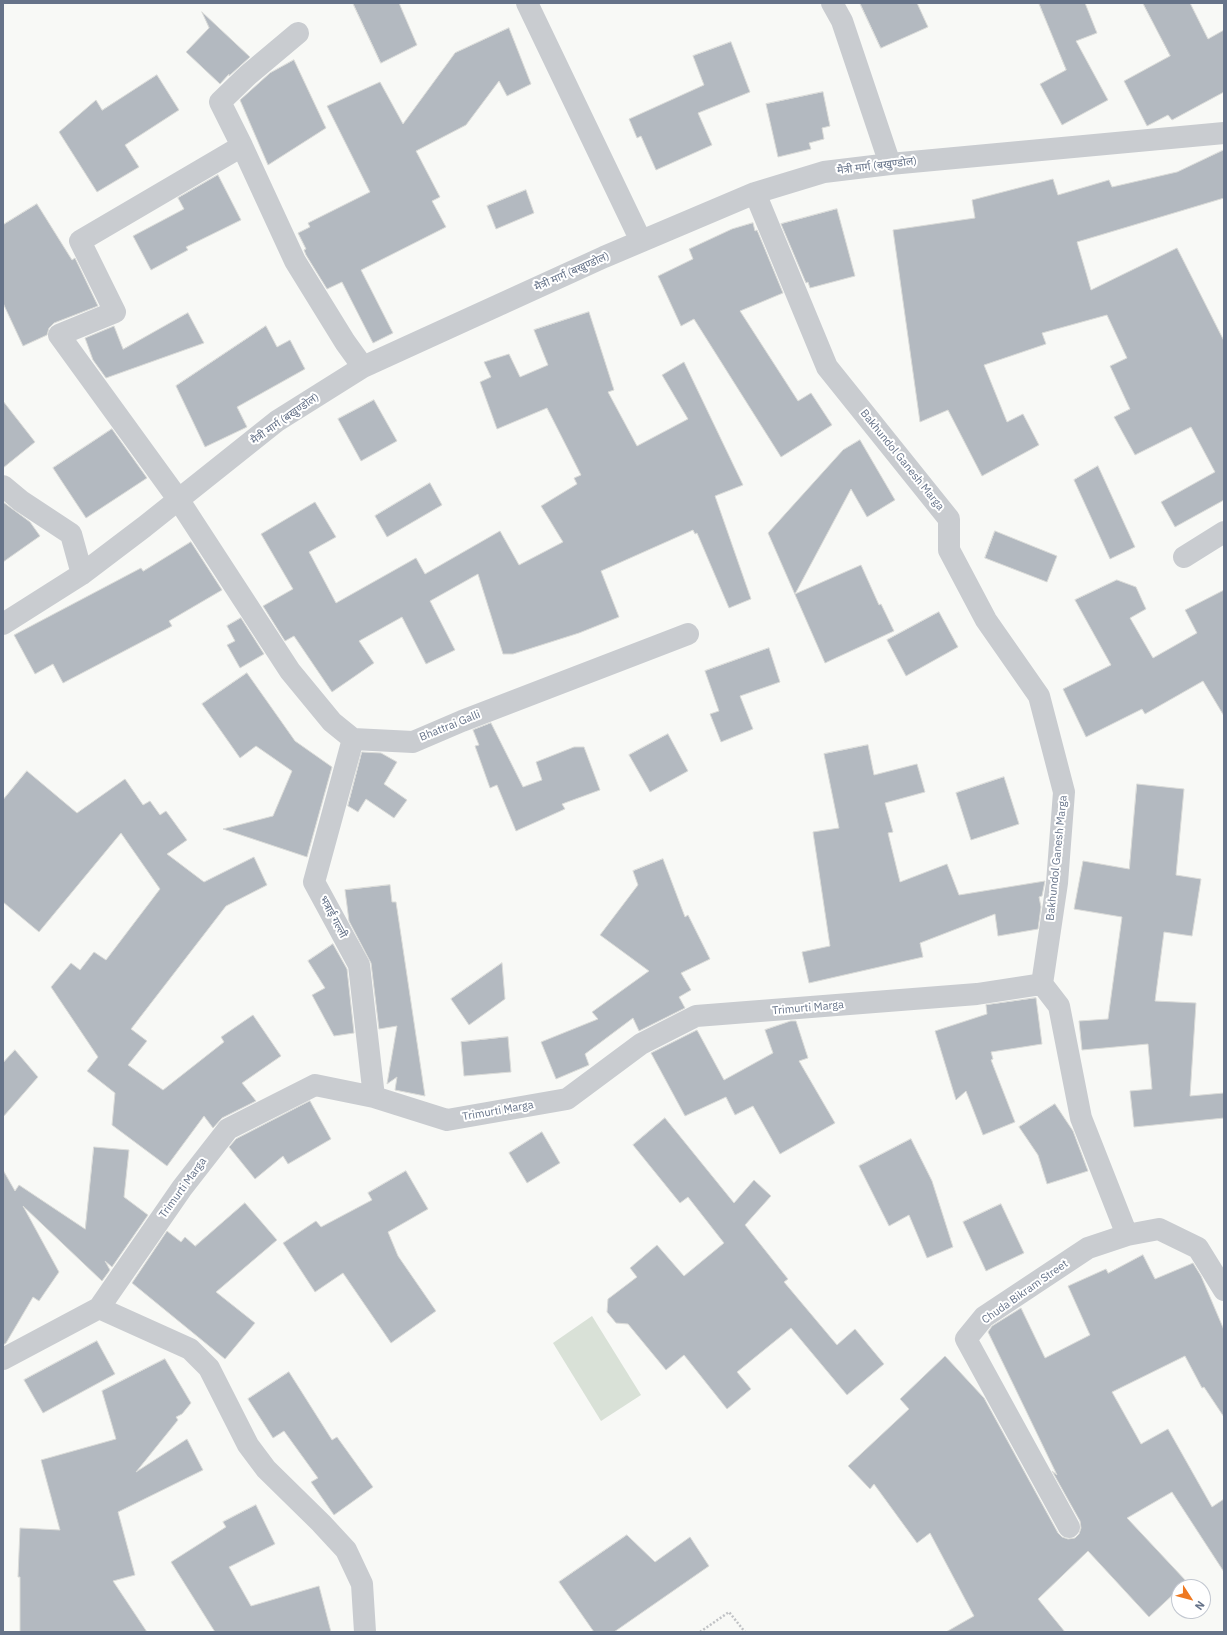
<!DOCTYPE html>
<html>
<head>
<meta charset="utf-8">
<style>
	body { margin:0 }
	#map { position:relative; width:1227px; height:1635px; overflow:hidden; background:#f8f9f6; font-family:"IBM Plex Sans",sans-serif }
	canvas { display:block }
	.frame { position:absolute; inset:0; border:4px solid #667389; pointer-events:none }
	.north { position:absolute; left:1171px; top:1579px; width:40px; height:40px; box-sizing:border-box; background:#fff; border:1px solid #c2c7d0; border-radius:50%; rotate:126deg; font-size:11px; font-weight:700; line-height:16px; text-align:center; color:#667389 }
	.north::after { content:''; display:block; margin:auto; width:14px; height:18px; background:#ee7922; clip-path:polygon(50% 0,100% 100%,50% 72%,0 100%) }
</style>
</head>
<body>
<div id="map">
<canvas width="1227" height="1635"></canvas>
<div class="frame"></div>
<div class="north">N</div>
</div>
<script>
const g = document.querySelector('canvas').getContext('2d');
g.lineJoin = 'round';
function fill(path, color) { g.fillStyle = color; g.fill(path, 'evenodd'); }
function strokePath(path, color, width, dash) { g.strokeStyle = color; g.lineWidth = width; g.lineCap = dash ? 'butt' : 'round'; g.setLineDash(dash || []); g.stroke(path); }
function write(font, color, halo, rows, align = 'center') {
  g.font = font + ' "IBM Plex Sans","Noto Sans Devanagari",sans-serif'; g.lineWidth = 4; g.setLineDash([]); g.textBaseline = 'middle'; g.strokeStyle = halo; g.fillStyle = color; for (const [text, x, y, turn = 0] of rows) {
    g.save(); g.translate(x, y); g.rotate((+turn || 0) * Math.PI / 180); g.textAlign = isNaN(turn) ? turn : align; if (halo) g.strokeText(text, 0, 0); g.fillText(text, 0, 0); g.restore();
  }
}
fill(new Path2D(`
	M 592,1316 L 641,1395 L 601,1421 L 553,1343 Z`), '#d9e1d7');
const building = new Path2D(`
	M 353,3 L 399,3 L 417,45 L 381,63 Z
	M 860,3 L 917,3 L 928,27 L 881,48 Z
	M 1039,3 L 1085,3 L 1097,33 L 1076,41 L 1108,100 L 1062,125 L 1040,84 L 1066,70 Z
	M 1143,3 L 1190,3 L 1208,39 L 1224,30 L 1224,92 L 1172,120 L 1168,115 L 1147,126 L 1124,81 L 1170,56 Z
	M 202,12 L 250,57 L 229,76 L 229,74 L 220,84 L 186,52 L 209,28 Z
	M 509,28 L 531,84 L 507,96 L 499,81 L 466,125 L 416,151 L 440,197 L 432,201 L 446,227 L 361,270 L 393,333 L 373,343 L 342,282 L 327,289 L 306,255 L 304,250 L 306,249 L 298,233 L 310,227 L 308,223 L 370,192 L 327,106 L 380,82 L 403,124 L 455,53 Z
	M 731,42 L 750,92 L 698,113 L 712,145 L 656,170 L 641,136 L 637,138 L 629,119 L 704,85 L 693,56 Z
	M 294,60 L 326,128 L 268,165 L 240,100 L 270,73 Z
	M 157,75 L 179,110 L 125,145 L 139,167 L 97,192 L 59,132 L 96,100 L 102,110 Z
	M 823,92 L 830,126 L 822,128 L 824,139 L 809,143 L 811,149 L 778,157 L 766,104 Z
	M 1224,150 L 1224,198 L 1077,242 L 1091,290 L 1177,248 L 1224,341 L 1224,500 L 1175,527 L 1161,502 L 1215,472 L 1191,427 L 1135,455 L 1114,417 L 1130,409 L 1110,366 L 1127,358 L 1107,315 L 1042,333 L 1046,344 L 984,365 L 1007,422 L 1023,414 L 1039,445 L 982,476 L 948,410 L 920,422 L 893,230 L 975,218 L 972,200 L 1053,179 L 1058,195 L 1109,180 L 1112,187 L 1177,172 Z
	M 218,175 L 241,220 L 186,247 L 188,250 L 151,270 L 133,236 L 184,209 L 178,198 Z
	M 526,190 L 534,213 L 496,229 L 487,206 Z
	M 37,204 L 72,260 L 75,258 L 98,306 L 54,323 L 49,328 L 47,335 L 23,346 L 3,303 L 3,225 Z
	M 837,209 L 855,276 L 810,288 L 808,282 L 806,283 L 781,224 Z
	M 753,223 L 755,231 L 757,230 L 783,293 L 740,311 L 798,401 L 811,393 L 832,425 L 781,457 L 694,319 L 681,326 L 658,276 L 693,259 L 689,249 L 732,229 Z
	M 589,312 L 614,390 L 608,392 L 637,446 L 688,419 L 662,375 L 684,362 L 743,485 L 715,496 L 751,599 L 729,608 L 697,533 L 695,534 L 693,530 L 601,571 L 619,617 L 579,633 L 513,654 L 503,654 L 478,574 L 430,601 L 455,650 L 426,664 L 402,617 L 359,641 L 374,663 L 332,692 L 294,636 L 285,641 L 263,606 L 293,589 L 261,534 L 315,502 L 336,537 L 309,552 L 336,603 L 416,558 L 425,574 L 500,531 L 519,565 L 563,542 L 541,506 L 577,484 L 574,478 L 581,475 L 547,408 L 497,429 L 480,382 L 491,377 L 484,362 L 509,354 L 520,377 L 548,365 L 534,330 Z
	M 188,313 L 204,343 L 106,378 L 93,360 L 85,338 L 114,326 L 123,349 Z
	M 266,326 L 277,347 L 290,340 L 305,369 L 237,407 L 247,427 L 205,447 L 176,386 Z
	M 374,400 L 397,441 L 361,461 L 338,419 Z
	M 3,401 L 35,442 L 3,468 Z
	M 112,429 L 147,478 L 86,518 L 53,468 Z
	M 860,440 L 895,500 L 867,517 L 851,489 L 795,594 L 861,565 L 879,605 L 881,604 L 894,631 L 825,663 L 768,533 L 843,450 Z
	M 1098,466 L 1135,547 L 1110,559 L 1074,480 Z
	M 430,483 L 442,505 L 387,537 L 375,516 Z
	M 3,502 L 30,522 L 40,536 L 3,562 Z
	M 995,531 L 1057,556 L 1047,582 L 985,558 Z
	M 191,542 L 222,590 L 169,621 L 172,626 L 63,683 L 53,664 L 35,674 L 14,635 L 141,568 L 143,571 Z
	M 1117,580 L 1136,587 L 1146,609 L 1130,618 L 1153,658 L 1197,633 L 1185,610 L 1224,590 L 1224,716 L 1203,681 L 1145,714 L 1142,709 L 1086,737 L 1063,689 L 1111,665 L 1075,600 Z
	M 939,612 L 958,647 L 906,676 L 887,640 Z
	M 241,618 L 264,654 L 240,668 L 227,645 L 235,641 L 227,626 Z
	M 769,648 L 780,682 L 740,696 L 753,729 L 721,742 L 710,714 L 719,711 L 705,671 Z
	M 247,673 L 295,741 L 332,767 L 307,857 L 223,829 L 273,816 L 292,771 L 256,746 L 240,758 L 202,704 Z
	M 491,723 L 523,787 L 542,780 L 536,762 L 574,747 L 584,747 L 600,790 L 562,804 L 565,809 L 516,831 L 497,785 L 490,788 L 475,746 L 479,745 L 473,730 Z
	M 668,734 L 688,771 L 650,792 L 629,755 Z
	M 868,745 L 874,775 L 917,764 L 925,792 L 885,803 L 893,832 L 888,833 L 900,882 L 947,864 L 959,895 L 1045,881 L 1042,896 L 1039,897 L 1041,907 L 1038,929 L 998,936 L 995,914 L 920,943 L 923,957 L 809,983 L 802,952 L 830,946 L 813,832 L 839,828 L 824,754 Z
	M 362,752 L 381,753 L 397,762 L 384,784 L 407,800 L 394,818 L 366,799 L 358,812 L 348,806 Z
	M 27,771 L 77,813 L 125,779 L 143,805 L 150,801 L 160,815 L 166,811 L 187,840 L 167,854 L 204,882 L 254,857 L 267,885 L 226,906 L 131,1029 L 147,1041 L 128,1065 L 163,1090 L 224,1042 L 221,1037 L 253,1015 L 281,1056 L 242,1083 L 256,1101 L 222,1118 L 213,1128 L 204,1116 L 167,1166 L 112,1125 L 115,1093 L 87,1071 L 98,1057 L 51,987 L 71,963 L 80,970 L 94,952 L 106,960 L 160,889 L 121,833 L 39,932 L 3,902 L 3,800 Z
	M 1004,777 L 1019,824 L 971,840 L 956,793 Z
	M 1137,784 L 1184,789 L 1176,875 L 1201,879 L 1192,936 L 1164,932 L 1155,1001 L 1196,1003 L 1190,1096 L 1224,1093 L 1224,1118 L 1134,1127 L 1130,1091 L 1152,1089 L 1148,1044 L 1082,1050 L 1079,1021 L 1108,1019 L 1122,917 L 1074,909 L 1083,861 L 1129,869 Z
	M 663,859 L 685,917 L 688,915 L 710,959 L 681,973 L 691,990 L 679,997 L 685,1008 L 639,1031 L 633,1018 L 585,1054 L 589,1065 L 556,1079 L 541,1042 L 598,1019 L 592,1012 L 649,971 L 600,935 L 638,885 L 633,871 Z
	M 390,885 L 392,902 L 396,902 L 425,1096 L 395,1090 L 397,1077 L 387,1084 L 397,1026 L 379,1029 L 371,963 L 349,921 L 345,890 Z
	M 333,944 L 347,969 L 354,1033 L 334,1036 L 312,995 L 325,988 L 308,961 Z
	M 502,963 L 505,999 L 469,1025 L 451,999 Z
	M 1036,998 L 1042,1044 L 991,1052 L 993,1059 L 991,1060 L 1015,1122 L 983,1135 L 966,1091 L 956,1100 L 935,1031 L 987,1014 L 986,1005 Z
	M 791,1021 L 796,1021 L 808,1058 L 799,1061 L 835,1123 L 780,1154 L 753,1106 L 735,1115 L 726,1097 L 685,1116 L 651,1053 L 697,1030 L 724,1080 L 773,1053 L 765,1030 Z
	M 508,1037 L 511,1072 L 464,1076 L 461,1042 Z
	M 15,1050 L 38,1077 L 3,1117 L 3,1063 Z
	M 310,1101 L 331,1139 L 288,1164 L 283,1156 L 255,1179 L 229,1147 L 236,1139 Z
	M 1055,1104 L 1073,1131 L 1088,1171 L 1047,1184 L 1038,1155 L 1019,1127 Z
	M 665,1118 L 734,1203 L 754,1180 L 771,1196 L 745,1225 L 788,1279 L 784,1282 L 837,1345 L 855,1329 L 884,1364 L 847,1395 L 791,1328 L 737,1372 L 751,1389 L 727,1409 L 684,1355 L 666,1370 L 628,1324 L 616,1323 L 607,1312 L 608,1299 L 637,1277 L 630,1268 L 657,1245 L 684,1276 L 724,1243 L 688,1197 L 680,1203 L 633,1145 Z
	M 542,1132 L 560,1163 L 527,1183 L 509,1153 Z
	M 911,1139 L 932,1181 L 953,1247 L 927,1258 L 909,1215 L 889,1226 L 859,1166 Z
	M 94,1147 L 129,1150 L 124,1197 L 148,1215 L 112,1267 L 105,1261 L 110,1270 L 102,1281 L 23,1206 L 59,1272 L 39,1301 L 33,1297 L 6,1343 L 3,1345 L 3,1170 L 15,1191 L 19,1185 L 85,1229 Z
	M 406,1171 L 428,1209 L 388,1232 L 398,1256 L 436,1311 L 391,1343 L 343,1273 L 315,1292 L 283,1243 L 316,1221 L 321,1227 L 372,1200 L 368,1193 Z
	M 245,1203 L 277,1240 L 216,1292 L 255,1323 L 225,1359 L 132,1283 L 167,1231 L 181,1242 L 185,1237 L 195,1246 Z
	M 1001,1204 L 1024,1253 L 986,1271 L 963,1222 Z
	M 1143,1255 L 1155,1279 L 1193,1263 L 1201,1276 L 1224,1330 L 1224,1417 L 1204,1387 L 1202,1388 L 1185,1356 L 1112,1392 L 1141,1444 L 1168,1429 L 1212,1507 L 1224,1499 L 1224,1572 L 1172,1492 L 1127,1518 L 1187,1582 L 1179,1587 L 1179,1589 L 1149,1617 L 1088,1551 L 1038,1599 L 1065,1632 L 946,1632 L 974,1616 L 930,1533 L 917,1543 L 874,1484 L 870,1489 L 848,1466 L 909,1409 L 900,1399 L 945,1356 L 984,1398 L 1058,1533 L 1062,1537 L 1068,1539 L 1075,1538 L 1079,1534 L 1081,1528 L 1080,1521 L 1052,1471 L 1057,1475 L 988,1332 L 992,1326 L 1021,1308 L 1045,1358 L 1090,1335 L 1068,1286 L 1106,1269 L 1108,1273 Z
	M 97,1341 L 115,1374 L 43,1413 L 24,1380 Z
	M 165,1359 L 191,1403 L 182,1414 L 176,1417 L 178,1420 L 136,1472 L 187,1439 L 203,1470 L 118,1512 L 135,1575 L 113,1581 L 147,1632 L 20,1632 L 20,1577 L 18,1577 L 20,1528 L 60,1530 L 41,1460 L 116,1439 L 102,1391 Z
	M 289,1372 L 332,1440 L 337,1437 L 373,1487 L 334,1515 L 311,1482 L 318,1478 L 284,1431 L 273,1438 L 248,1399 Z
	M 256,1505 L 275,1544 L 229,1567 L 251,1606 L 319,1586 L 331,1632 L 215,1632 L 171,1562 L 226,1527 L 223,1522 Z
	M 627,1535 L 655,1562 L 690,1537 L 709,1566 L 614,1632 L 594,1632 L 559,1582 Z`);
fill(building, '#b3b9c0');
strokePath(building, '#dadbd8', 1);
strokePath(new Path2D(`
	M 700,1632 L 729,1612 L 745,1632`), '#c0c2c5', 2.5, [2, 2]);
strokePath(new Path2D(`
	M 527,3 L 641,241
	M 832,3 L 842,21 L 890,164
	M 298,33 L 248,75 L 220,102 L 242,146 L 80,241 L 115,312 L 59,335 L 178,499 L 290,671 L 332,722 L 353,739 L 413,742 L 462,721 L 688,634
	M 242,146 L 295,261 L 345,342 L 363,367
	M 755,193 L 827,367 L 949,519 L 949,550 L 986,620 L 1039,696 L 1064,792 L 1057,883 L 1042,984
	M 3,486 L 21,501 L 71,534 L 82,574
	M 1184,557 L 1224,532
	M 3,624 L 82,574 L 144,527 L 277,421 L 363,367 L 604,257 L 755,193 L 824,172 L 890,164 L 1224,133
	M 353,739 L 314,882 L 359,965 L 374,1097
	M 99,1308 L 182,1188 L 228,1129 L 315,1085 L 374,1097 L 447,1120 L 567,1099 L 641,1044 L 696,1016 L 977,994 L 1042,984 L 1059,1006 L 1081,1118 L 1127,1235
	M 3,1359 L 99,1308 L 190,1349 L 209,1368 L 248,1445 L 266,1469 L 321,1523 L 346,1550 L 362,1584 L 365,1632
	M 1069,1527 L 966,1339 L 984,1317 L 1088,1248 L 1127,1235 L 1159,1229 L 1198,1248 L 1224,1290`), '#c9ccd0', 22);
write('11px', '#667389', '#fff', [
	["मैत्री मार्ग (बखुण्डोल)",877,166,-7],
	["मैत्री मार्ग (बखुण्डोल)",572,272,-24],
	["मैत्री मार्ग (बखुण्डोल)",285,419,-35],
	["Bakhundol Ganesh Marga",902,460,51],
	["Bhattrai Galli",450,726,-22],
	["Bakhundol Ganesh Marga",1057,858,-84],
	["भत्राई गल्ली",333,917,62],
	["Trimurti Marga",808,1008,-5],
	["Trimurti Marga",498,1111,-10],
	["Trimurti Marga",183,1188,-54],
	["Chuda Bikram Street",1025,1292,-35]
]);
</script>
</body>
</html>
